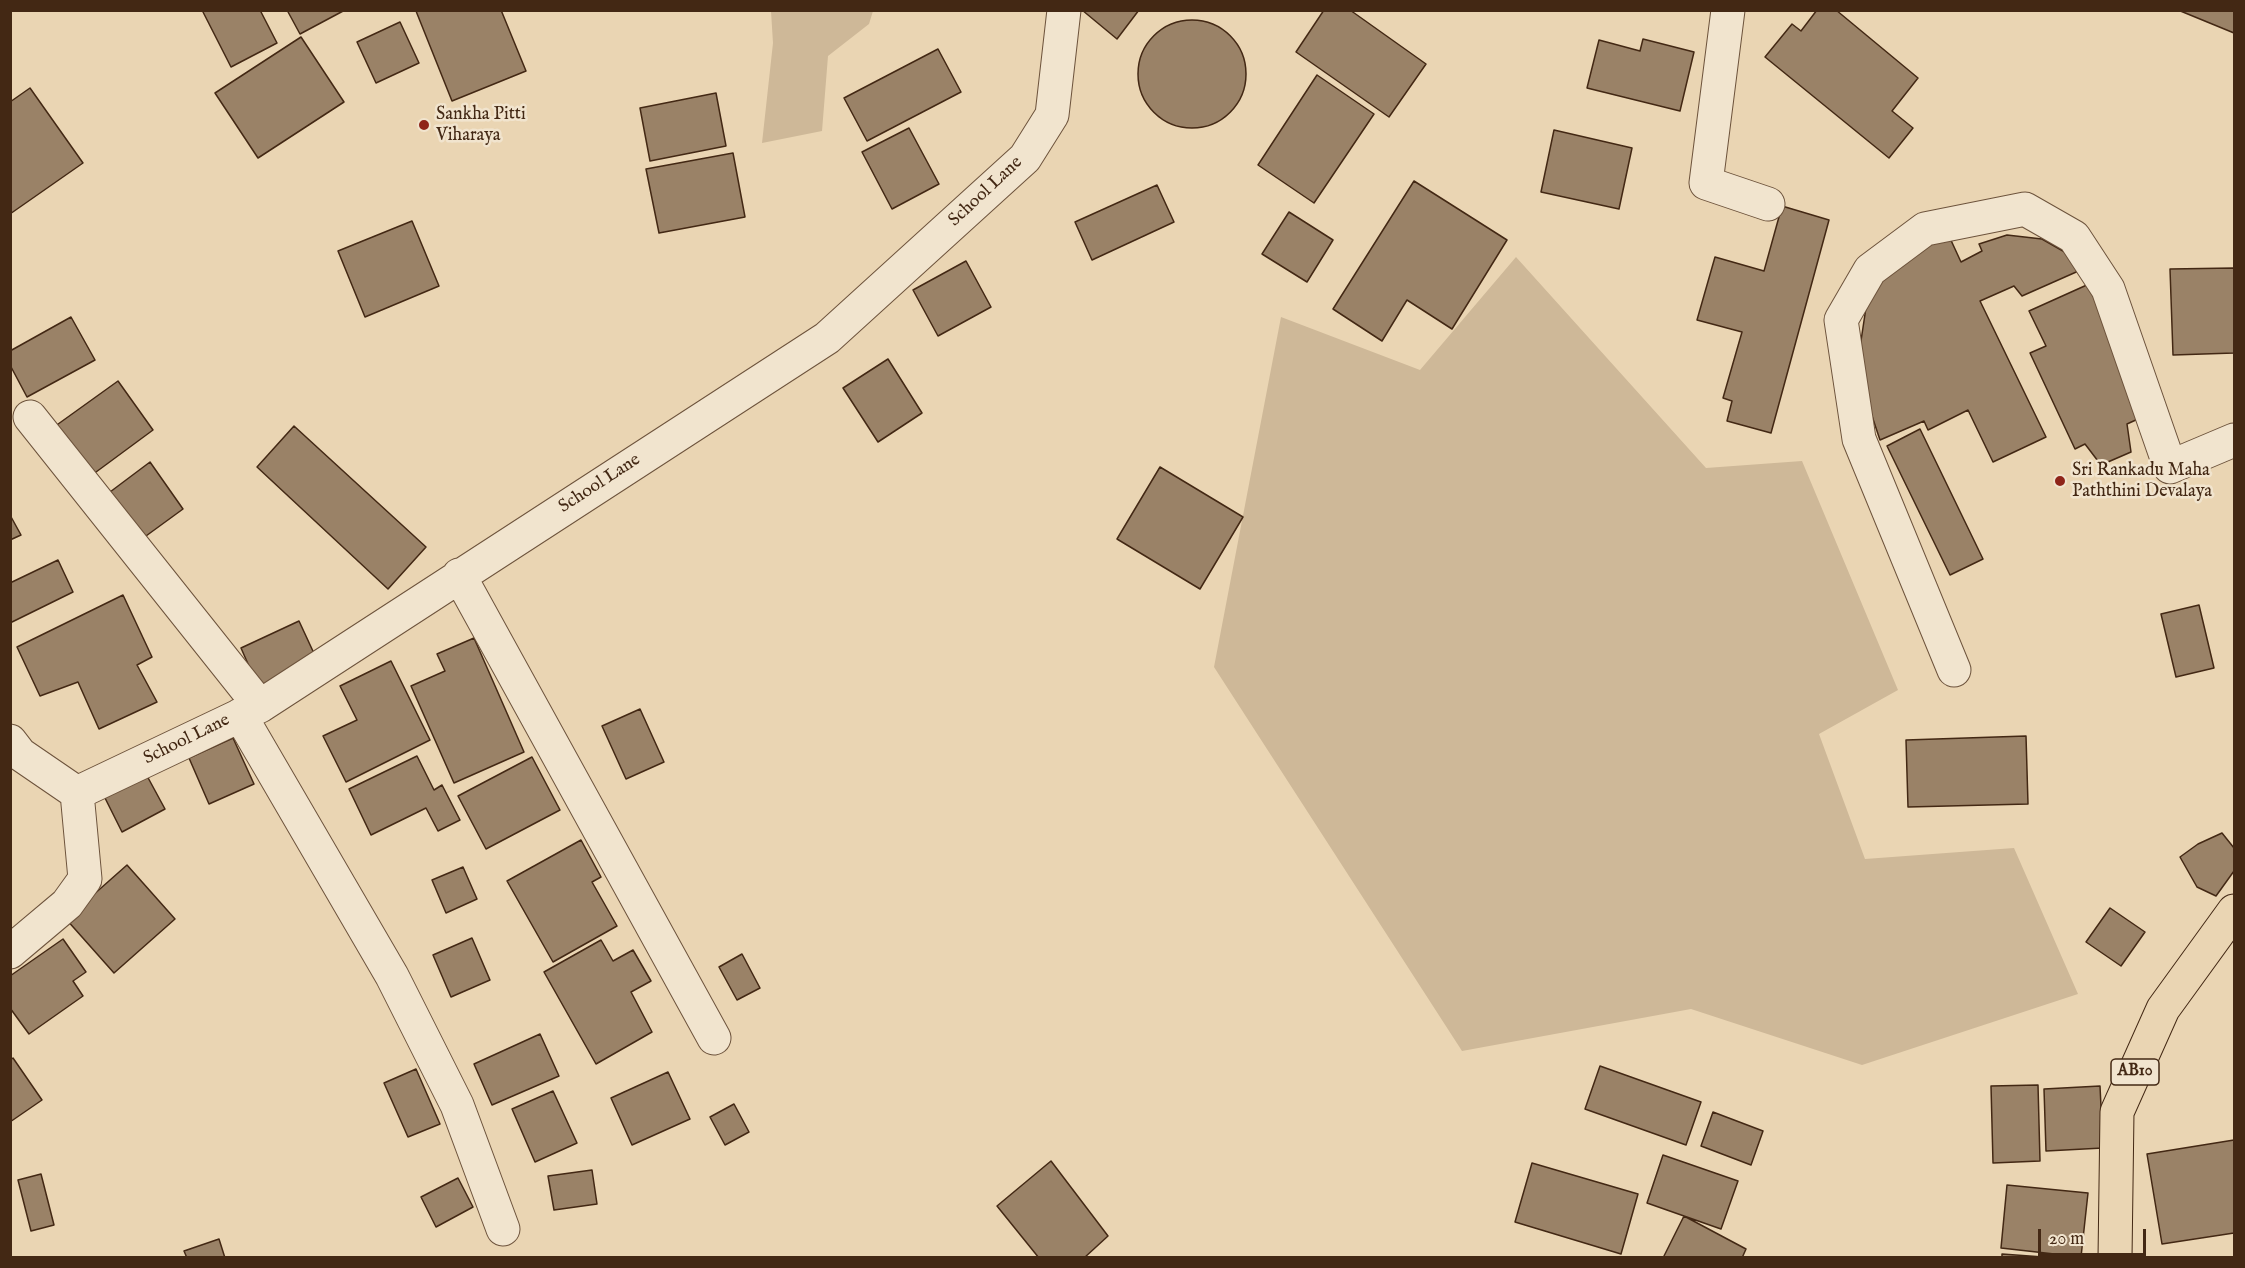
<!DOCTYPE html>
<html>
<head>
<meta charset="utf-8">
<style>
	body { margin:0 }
	#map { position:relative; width:2245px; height:1268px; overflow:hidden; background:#ead5b3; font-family:"IM FELL English",serif }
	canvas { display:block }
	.frame { position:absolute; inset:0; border:12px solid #432814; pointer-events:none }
	.scale { position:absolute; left:2038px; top:1229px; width:108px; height:27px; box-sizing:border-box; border:3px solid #432814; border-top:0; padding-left:8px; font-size:18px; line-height:21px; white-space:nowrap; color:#432814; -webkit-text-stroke:4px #f1e4ce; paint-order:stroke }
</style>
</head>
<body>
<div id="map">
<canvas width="2245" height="1268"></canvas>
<div class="frame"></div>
<div class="scale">20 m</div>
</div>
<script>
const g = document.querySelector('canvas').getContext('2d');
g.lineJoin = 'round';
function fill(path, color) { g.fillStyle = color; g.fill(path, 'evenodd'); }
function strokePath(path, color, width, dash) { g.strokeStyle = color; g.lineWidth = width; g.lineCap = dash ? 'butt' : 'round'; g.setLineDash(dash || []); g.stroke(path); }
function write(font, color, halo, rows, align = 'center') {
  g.font = font + ' "IM FELL English",serif'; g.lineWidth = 5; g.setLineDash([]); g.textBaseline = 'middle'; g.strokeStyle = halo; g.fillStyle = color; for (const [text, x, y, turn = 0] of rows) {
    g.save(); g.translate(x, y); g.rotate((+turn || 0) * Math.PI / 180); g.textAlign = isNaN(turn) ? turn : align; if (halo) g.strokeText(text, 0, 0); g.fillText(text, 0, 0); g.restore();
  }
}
fill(new Path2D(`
	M 771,11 L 873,11 L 869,24 L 828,56 L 822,131 L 762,143 L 773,43 Z
	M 1516,257 L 1706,468 L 1802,461 L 1898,690 L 1819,734 L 1865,859 L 2014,848 L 2078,994 L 1862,1065 L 1691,1009 L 1462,1051 L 1214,667 L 1281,317 L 1420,370 Z`), '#ceb898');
const building = new Path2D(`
	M 202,10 L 260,10 L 277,43 L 231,67 Z
	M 287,10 L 345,10 L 300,34 Z
	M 501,10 L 526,71 L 452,101 L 416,11 Z
	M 1082,10 L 1139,10 L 1117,39 Z
	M 1324,10 L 1350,10 L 1426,64 L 1389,117 L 1296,52 Z
	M 1817,10 L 1836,10 L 1918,78 L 1892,111 L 1913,128 L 1889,158 L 1765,57 L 1792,24 L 1801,31 Z
	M 2178,10 L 2234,10 L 2234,33 Z
	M1138 74a54 54 0 1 1 108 0a54 54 0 1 1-108 0Z
	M 400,22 L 419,63 L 376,83 L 357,42 Z
	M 301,37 L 344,102 L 258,158 L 215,93 Z
	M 1643,39 L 1694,52 L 1680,111 L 1587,88 L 1599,40 L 1640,51 Z
	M 938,49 L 961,92 L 867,141 L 844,98 Z
	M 1317,75 L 1374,114 L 1314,203 L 1258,165 Z
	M 30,88 L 83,163 L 10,214 L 10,102 Z
	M 716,93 L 726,146 L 650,161 L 640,108 Z
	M 909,128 L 939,184 L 892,209 L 862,152 Z
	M 1554,130 L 1632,148 L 1619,209 L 1541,192 Z
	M 733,153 L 745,217 L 659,233 L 646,169 Z
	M 1414,181 L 1507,240 L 1452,329 L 1407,300 L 1382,341 L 1333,309 Z
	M 1157,185 L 1174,222 L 1092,260 L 1075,222 Z
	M 1782,206 L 1829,220 L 1771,433 L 1727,421 L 1732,401 L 1723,398 L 1742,332 L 1697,320 L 1715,257 L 1764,271 Z
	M 1289,212 L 1333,240 L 1307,282 L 1262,254 Z
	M 412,221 L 439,286 L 365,317 L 338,251 Z
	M 2007,235 L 2042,239 L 2070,255 L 2083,269 L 2022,296 L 2014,286 L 1980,301 L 2046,437 L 1993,462 L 1968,410 L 1928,430 L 1924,421 L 1880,440 L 1866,398 L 1859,354 L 1867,301 L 1896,261 L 1949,236 L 1961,262 L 1982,251 L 1979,244 Z
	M 966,261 L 991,307 L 938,336 L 913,290 Z
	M 2234,268 L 2234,353 L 2173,355 L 2170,269 Z
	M 2089,284 L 2149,414 L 2127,424 L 2131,452 L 2101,465 L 2085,444 L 2075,449 L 2030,353 L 2046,346 L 2029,311 Z
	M 71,317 L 95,360 L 27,397 L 10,365 L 10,351 Z
	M 888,359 L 922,413 L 878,442 L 843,388 Z
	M 118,381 L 153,430 L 92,475 L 47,432 Z
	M 294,426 L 426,547 L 388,589 L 257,467 Z
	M 1920,429 L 1983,559 L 1950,575 L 1887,446 Z
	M 150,462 L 183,509 L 135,544 L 102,498 Z
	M 1160,467 L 1243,517 L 1200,589 L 1117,539 Z
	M 10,515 L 21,535 L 10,540 Z
	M 58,560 L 73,592 L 10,623 L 10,583 Z
	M 123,595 L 152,657 L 137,665 L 157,702 L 99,729 L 78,682 L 40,696 L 17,647 Z
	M 2199,605 L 2214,668 L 2176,677 L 2161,614 Z
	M 299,621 L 318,662 L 259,689 L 241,648 Z
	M 474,638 L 524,752 L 454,783 L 411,686 L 445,671 L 437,654 Z
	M 391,661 L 430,740 L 346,782 L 323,736 L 357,720 L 340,686 Z
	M 640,709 L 664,762 L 626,779 L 602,726 Z
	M 2026,736 L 2028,804 L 1908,807 L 1906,740 Z
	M 233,738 L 254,784 L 209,804 L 189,758 Z
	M 417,756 L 434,790 L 442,785 L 460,820 L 438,831 L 426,808 L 371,835 L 349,789 Z
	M 532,757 L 560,810 L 486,849 L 458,796 Z
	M 146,774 L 165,809 L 122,832 L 104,796 Z
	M 2222,833 L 2234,848 L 2234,871 L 2216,896 L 2197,887 L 2180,857 L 2198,844 Z
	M 581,840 L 601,877 L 592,882 L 617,926 L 553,962 L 507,881 Z
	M 127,865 L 175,919 L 114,973 L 66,919 Z
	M 463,867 L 477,899 L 446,913 L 432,880 Z
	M 2110,908 L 2145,932 L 2121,966 L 2086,942 Z
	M 472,938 L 490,980 L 451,997 L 433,955 Z
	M 63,939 L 86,972 L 73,981 L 83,996 L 29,1034 L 10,1008 L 10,976 Z
	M 601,940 L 613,961 L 633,950 L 651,981 L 631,992 L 652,1032 L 596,1064 L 544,972 Z
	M 742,954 L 760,988 L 737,1000 L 719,967 Z
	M 540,1034 L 559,1076 L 492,1105 L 474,1064 Z
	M 13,1058 L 42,1100 L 10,1122 L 10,1060 Z
	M 1600,1066 L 1701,1102 L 1686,1145 L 1585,1109 Z
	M 416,1069 L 440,1124 L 408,1137 L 384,1083 Z
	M 668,1072 L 690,1119 L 632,1145 L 611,1098 Z
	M 2038,1085 L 2040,1161 L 1993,1163 L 1991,1086 Z
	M 2100,1086 L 2103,1148 L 2046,1151 L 2044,1089 Z
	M 553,1091 L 577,1143 L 535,1162 L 512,1109 Z
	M 734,1104 L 749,1132 L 725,1145 L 710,1117 Z
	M 1713,1112 L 1763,1131 L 1751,1165 L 1701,1146 Z
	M 2234,1140 L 2234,1233 L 2162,1244 L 2147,1154 Z
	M 1663,1155 L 1738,1181 L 1721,1229 L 1647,1203 Z
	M 1051,1161 L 1108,1236 L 1084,1258 L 1039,1258 L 997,1206 Z
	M 1532,1163 L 1638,1194 L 1621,1254 L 1515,1222 Z
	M 592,1170 L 597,1204 L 554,1210 L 548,1176 Z
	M 41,1174 L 54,1225 L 31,1231 L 18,1180 Z
	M 458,1178 L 473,1207 L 436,1227 L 421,1197 Z
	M 2007,1185 L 2088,1193 L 2081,1257 L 2001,1248 Z
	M 1684,1216 L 1746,1249 L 1742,1258 L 1663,1258 Z
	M 219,1239 L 225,1258 L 187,1258 L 184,1251 Z
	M 2002,1254 L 2057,1258 L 2002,1258 Z`);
fill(building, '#9a8267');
strokePath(building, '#432814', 1.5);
const minor = new Path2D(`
	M 1728,10 L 1706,183 L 1768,204
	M 30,417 L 260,706
	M 459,575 L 714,1038
	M 1954,670 L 1859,439 L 1841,320 L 1870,270 L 1925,229 L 2025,209 L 2074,237 L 2108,289 L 2170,467 L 2234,440
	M 240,715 L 392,976 L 457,1105 L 503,1229
	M 10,741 L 20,754 L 77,793 L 260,706 L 827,338 L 1025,158 L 1052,115 L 1064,10
	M 10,952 L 67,904 L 85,879 L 77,793`);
const major = new Path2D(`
	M 2115,1258 L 2117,1112 L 2163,1009 L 2234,911`);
strokePath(minor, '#6d533c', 35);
strokePath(major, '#432814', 35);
strokePath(minor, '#f1e4ce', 33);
strokePath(major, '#ead5b3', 33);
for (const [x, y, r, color] of [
	[424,125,6,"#8f2418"],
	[2060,481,6,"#8f2418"]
]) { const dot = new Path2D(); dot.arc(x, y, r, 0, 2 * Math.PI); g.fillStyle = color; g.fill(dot); strokePath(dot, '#f1e4ce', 2); }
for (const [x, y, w] of [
	[2135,1072,48]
]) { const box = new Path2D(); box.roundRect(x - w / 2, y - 13, w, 26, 4.5); g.fillStyle = '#f1e4ce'; g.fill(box); strokePath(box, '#432814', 1.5); }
write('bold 16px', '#432814', null, [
	["AB10",2135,1072]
]);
write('18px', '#432814', '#f1e4ce', [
	["Sankha Pitti",436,115],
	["Viharaya",436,136],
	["Sri Rankadu Maha",2072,471],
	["Paththini Devalaya",2072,492]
], 'left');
write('18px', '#432814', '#f1e4ce', [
	["School Lane",986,192,-43],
	["School Lane",600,484,-33],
	["School Lane",187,740,-26]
]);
</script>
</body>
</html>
